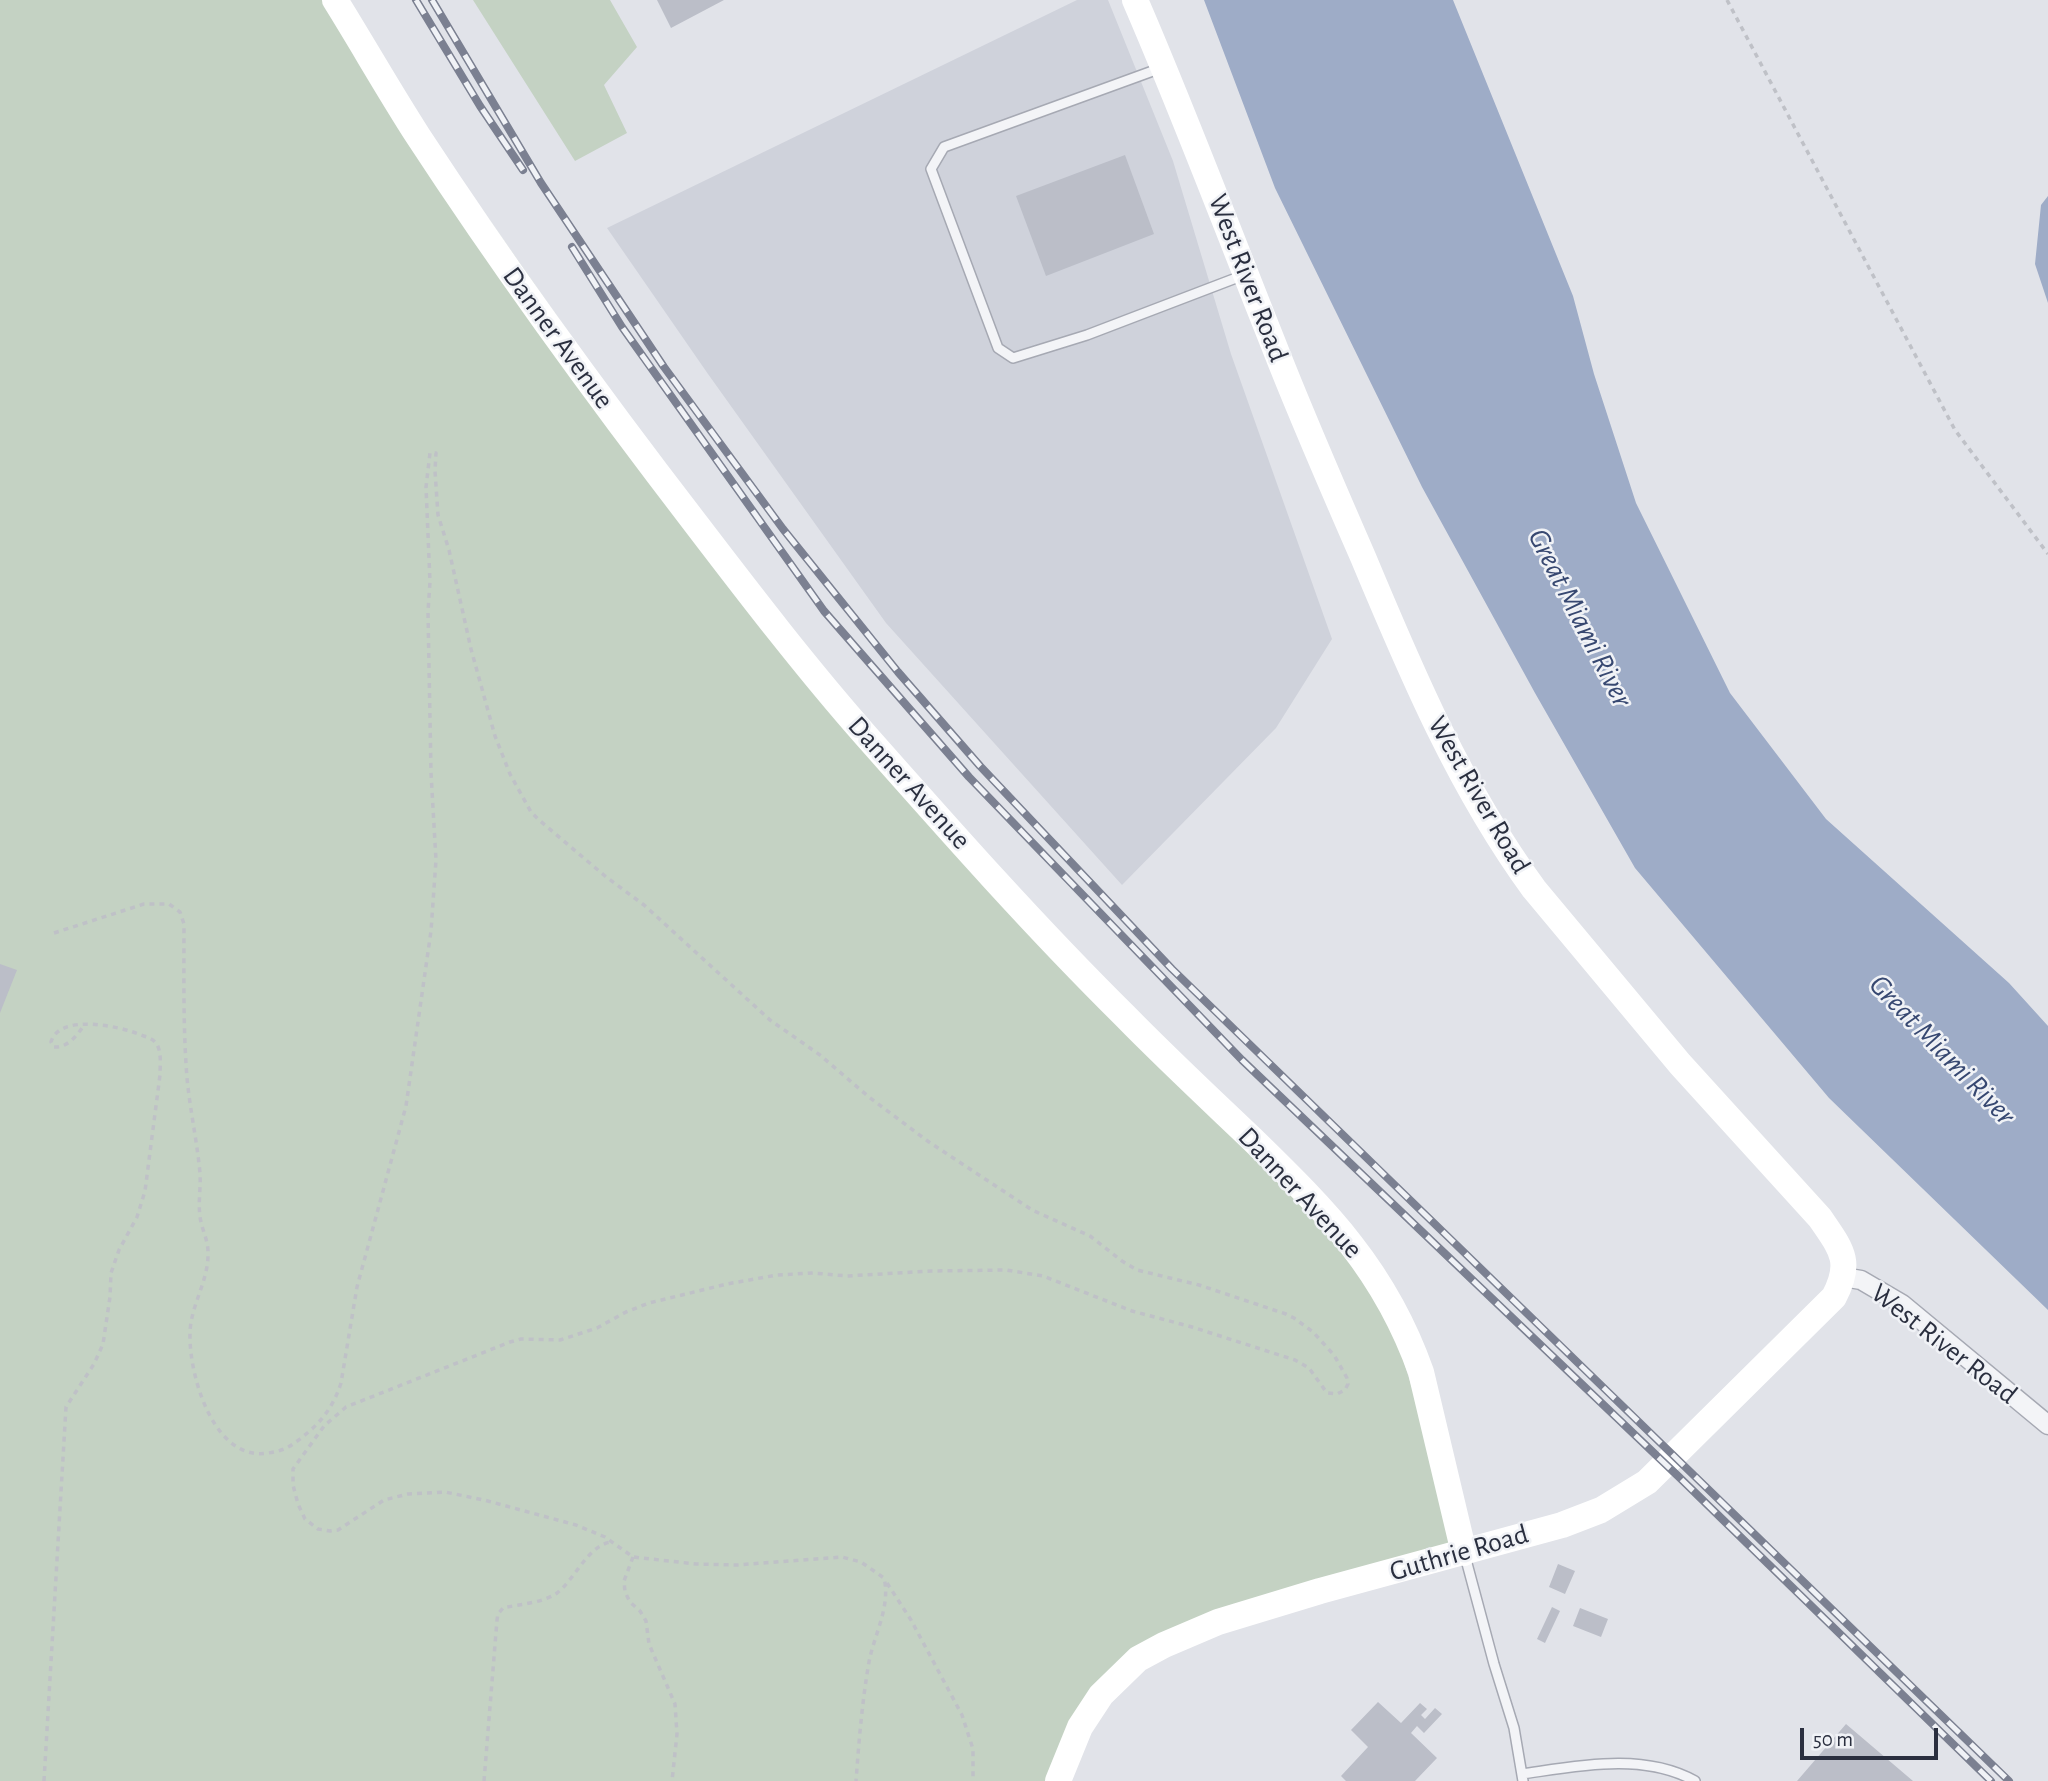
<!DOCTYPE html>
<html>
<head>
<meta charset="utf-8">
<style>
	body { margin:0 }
	#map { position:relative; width:2048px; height:1781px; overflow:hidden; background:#e1e3e9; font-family:"Alegreya Sans",sans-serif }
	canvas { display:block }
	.scale { position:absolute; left:1800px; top:1728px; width:138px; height:32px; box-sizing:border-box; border:4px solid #2a2f3f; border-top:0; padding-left:9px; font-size:21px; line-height:24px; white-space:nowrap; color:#2a2f3f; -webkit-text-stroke:5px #f0f2f6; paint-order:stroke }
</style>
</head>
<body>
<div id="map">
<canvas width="2048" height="1781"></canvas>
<div class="scale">50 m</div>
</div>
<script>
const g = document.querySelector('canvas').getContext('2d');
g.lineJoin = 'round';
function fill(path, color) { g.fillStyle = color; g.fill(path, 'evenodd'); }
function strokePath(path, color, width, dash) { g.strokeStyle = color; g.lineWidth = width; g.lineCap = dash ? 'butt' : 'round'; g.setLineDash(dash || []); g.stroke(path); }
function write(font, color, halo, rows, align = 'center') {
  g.font = font + ' "Alegreya Sans",sans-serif'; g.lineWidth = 5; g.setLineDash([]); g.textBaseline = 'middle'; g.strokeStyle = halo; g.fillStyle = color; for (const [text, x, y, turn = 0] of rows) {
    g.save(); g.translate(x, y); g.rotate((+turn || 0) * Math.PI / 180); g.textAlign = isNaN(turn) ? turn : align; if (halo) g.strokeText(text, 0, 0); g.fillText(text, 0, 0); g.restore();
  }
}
fill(new Path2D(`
	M 1077,0 L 1108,0 L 1173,161 L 1231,354 L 1332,639 L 1276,728 L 1122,885 L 886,623 L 708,374 L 607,228 Z`), '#cfd2db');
fill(new Path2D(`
	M 0,0 L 335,0 L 774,625 L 1380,1286 L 1464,1553 L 1138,1659 L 1058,1781 L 0,1781 Z
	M 473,0 L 610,0 L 637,47 L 604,85 L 627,133 L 575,161 Z`), '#c4d2c3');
fill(new Path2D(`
	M 1204,0 L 1453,0 L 1573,296 L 1594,374 L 1636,503 L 1730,693 L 1826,819 L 2009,983 L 2048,1026 L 2048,1310 L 1829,1098 L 1635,868 L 1535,693 L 1422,487 L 1275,188 Z
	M 2048,196 L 2048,303 L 2035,264 L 2041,205 Z`), '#9eacc7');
fill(new Path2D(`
	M 657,0 L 724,0 L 671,28 Z
	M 1125,155 L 1154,234 L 1046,276 L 1016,196 Z
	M 0,964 L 17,970 L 0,1013 Z
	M 1558,1564 L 1575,1571 L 1565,1594 L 1549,1587 Z
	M 1552,1607 L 1560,1611 L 1545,1643 L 1537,1639 Z
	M 1580,1608 L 1608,1619 L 1601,1637 L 1573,1626 Z
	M 1378,1702 L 1401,1723 L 1420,1703 L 1427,1709 L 1421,1715 L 1425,1719 L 1435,1708 L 1442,1714 L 1424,1733 L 1417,1726 L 1411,1733 L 1437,1758 L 1415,1781 L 1346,1781 L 1341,1776 L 1368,1747 L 1351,1730 Z
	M 1846,1724 L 1913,1781 L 1797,1781 Z`), '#bbbec8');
const lane = new Path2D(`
	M 1161,68 L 944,147 L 931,169 L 998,348 L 1013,358 L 1087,335 L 1244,275
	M 1465,1556 L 1494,1664 L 1514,1728 L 1523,1781
	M 1522,1774 C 1578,1766 1643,1752 1695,1781`);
const street = new Path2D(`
	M 1843,1277 L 1861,1280 L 1902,1304 L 2048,1425`);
strokePath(lane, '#a6a9b3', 12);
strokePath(street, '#a6a9b3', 21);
strokePath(new Path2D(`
	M 1727,0 L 1955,430 L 2048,554
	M 54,933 L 144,904 L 169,904 L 180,912 L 184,924 C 184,976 183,1027 187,1078 C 190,1110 197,1141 200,1173 C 201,1187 198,1202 200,1216 C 201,1228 208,1239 208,1252 C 209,1281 190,1306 190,1334 C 189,1376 214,1462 268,1453 C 277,1452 286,1449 293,1444 C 317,1427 332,1411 341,1383 L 357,1287 L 406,1106 L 431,931 L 436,860 L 431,773 L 428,612 L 430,582 L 426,487 L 430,453 L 436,453 L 435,471 L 438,515 L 449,550 L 471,649 L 495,736 L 510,774 L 531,812 L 539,820 L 605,876 L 644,905 L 770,1020 L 820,1055 L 869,1097 L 929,1142 L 1032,1210 L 1090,1236 L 1122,1261 L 1137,1270 L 1199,1285 L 1286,1314 L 1294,1318 L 1313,1332 L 1334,1355 L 1347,1378 L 1348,1384 L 1345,1390 L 1337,1394 L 1327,1393 L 1309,1368 L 1295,1360 L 1192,1327 L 1132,1311 L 1043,1276 L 1006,1270 L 931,1271 L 847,1276 L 813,1273 L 777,1275 L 727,1284 L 649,1303 L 626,1312 L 597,1328 L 560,1340 L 521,1339 L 510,1342 L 346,1407 L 324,1426 L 293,1469 L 293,1485 L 298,1504 L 305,1519 L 318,1529 L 330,1531 L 338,1530 L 384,1500 L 408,1494 L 445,1492 L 484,1500 L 576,1525 L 605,1537 L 633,1557 L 696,1564 L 737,1565 L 842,1557 L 861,1562 L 884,1578 C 891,1606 874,1635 869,1662 C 862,1702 859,1741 856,1781
	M 633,1557 L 624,1581 L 625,1592 L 630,1602 L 640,1611 L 646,1621 L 649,1644 L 675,1704 L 677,1734 L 672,1781
	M 887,1583 L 911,1620 L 962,1715 L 973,1749 L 973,1781
	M 44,1781 L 66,1407 L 94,1364 L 103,1344 L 110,1297 L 111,1273 L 119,1250 L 137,1217 L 145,1191 L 160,1075 C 160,1066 162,1051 156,1043 C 152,1038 146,1037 141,1035 C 120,1026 59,1013 51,1042 L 54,1047 C 67,1048 77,1036 84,1025
	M 484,1781 L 497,1620 L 498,1614 L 503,1608 C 520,1604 543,1603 557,1593 C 576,1578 586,1548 610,1542`), '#bfc1c7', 3.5, [5, 5]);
strokePath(lane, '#f3f4f7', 9);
strokePath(street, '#f3f4f7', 18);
strokePath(new Path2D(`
	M 335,0 C 363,45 389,91 418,136 C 505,269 599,398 696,524 C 751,596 807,669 867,737 C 951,832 1035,927 1125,1016 C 1166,1058 1209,1098 1252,1139 C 1327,1212 1385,1270 1421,1372 L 1464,1553
	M 1058,1781 L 1080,1727 L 1101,1695 L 1138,1659 L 1164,1645 L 1218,1622 L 1320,1591 L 1562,1525 L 1601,1510 L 1647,1482 L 1834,1297 C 1853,1261 1841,1249 1820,1218 L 1680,1064 L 1534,889 C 1460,788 1411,672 1363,557 C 1332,486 1301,415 1273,343 C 1227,228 1184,113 1135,0`), '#fff', 26);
const rail = new Path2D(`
	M 416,0 L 480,106 L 523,170
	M 432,0 L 541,183 L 664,367 L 783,529 L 898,672 L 980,766 L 1172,969 L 2009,1781
	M 572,247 L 622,327 L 824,611 L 969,777 L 1242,1060 L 1679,1477 L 1991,1781`);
strokePath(rail, '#7b8091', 8);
strokePath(rail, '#f0f2f6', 5, [16]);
write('28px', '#2a2f3f', '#f0f2f6', [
	["West River Road",1248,278,69],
	["Danner Avenue",558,338,54],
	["Danner Avenue",909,783,48],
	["West River Road",1479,795,60],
	["Danner Avenue",1300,1193,47],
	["West River Road",1944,1344,38],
	["Guthrie Road",1459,1553,-16]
]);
write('italic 30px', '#374871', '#f0f2f6', [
	["Great Miami River",1580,618,63],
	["Great Miami River",1942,1050,46]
]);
</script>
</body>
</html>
